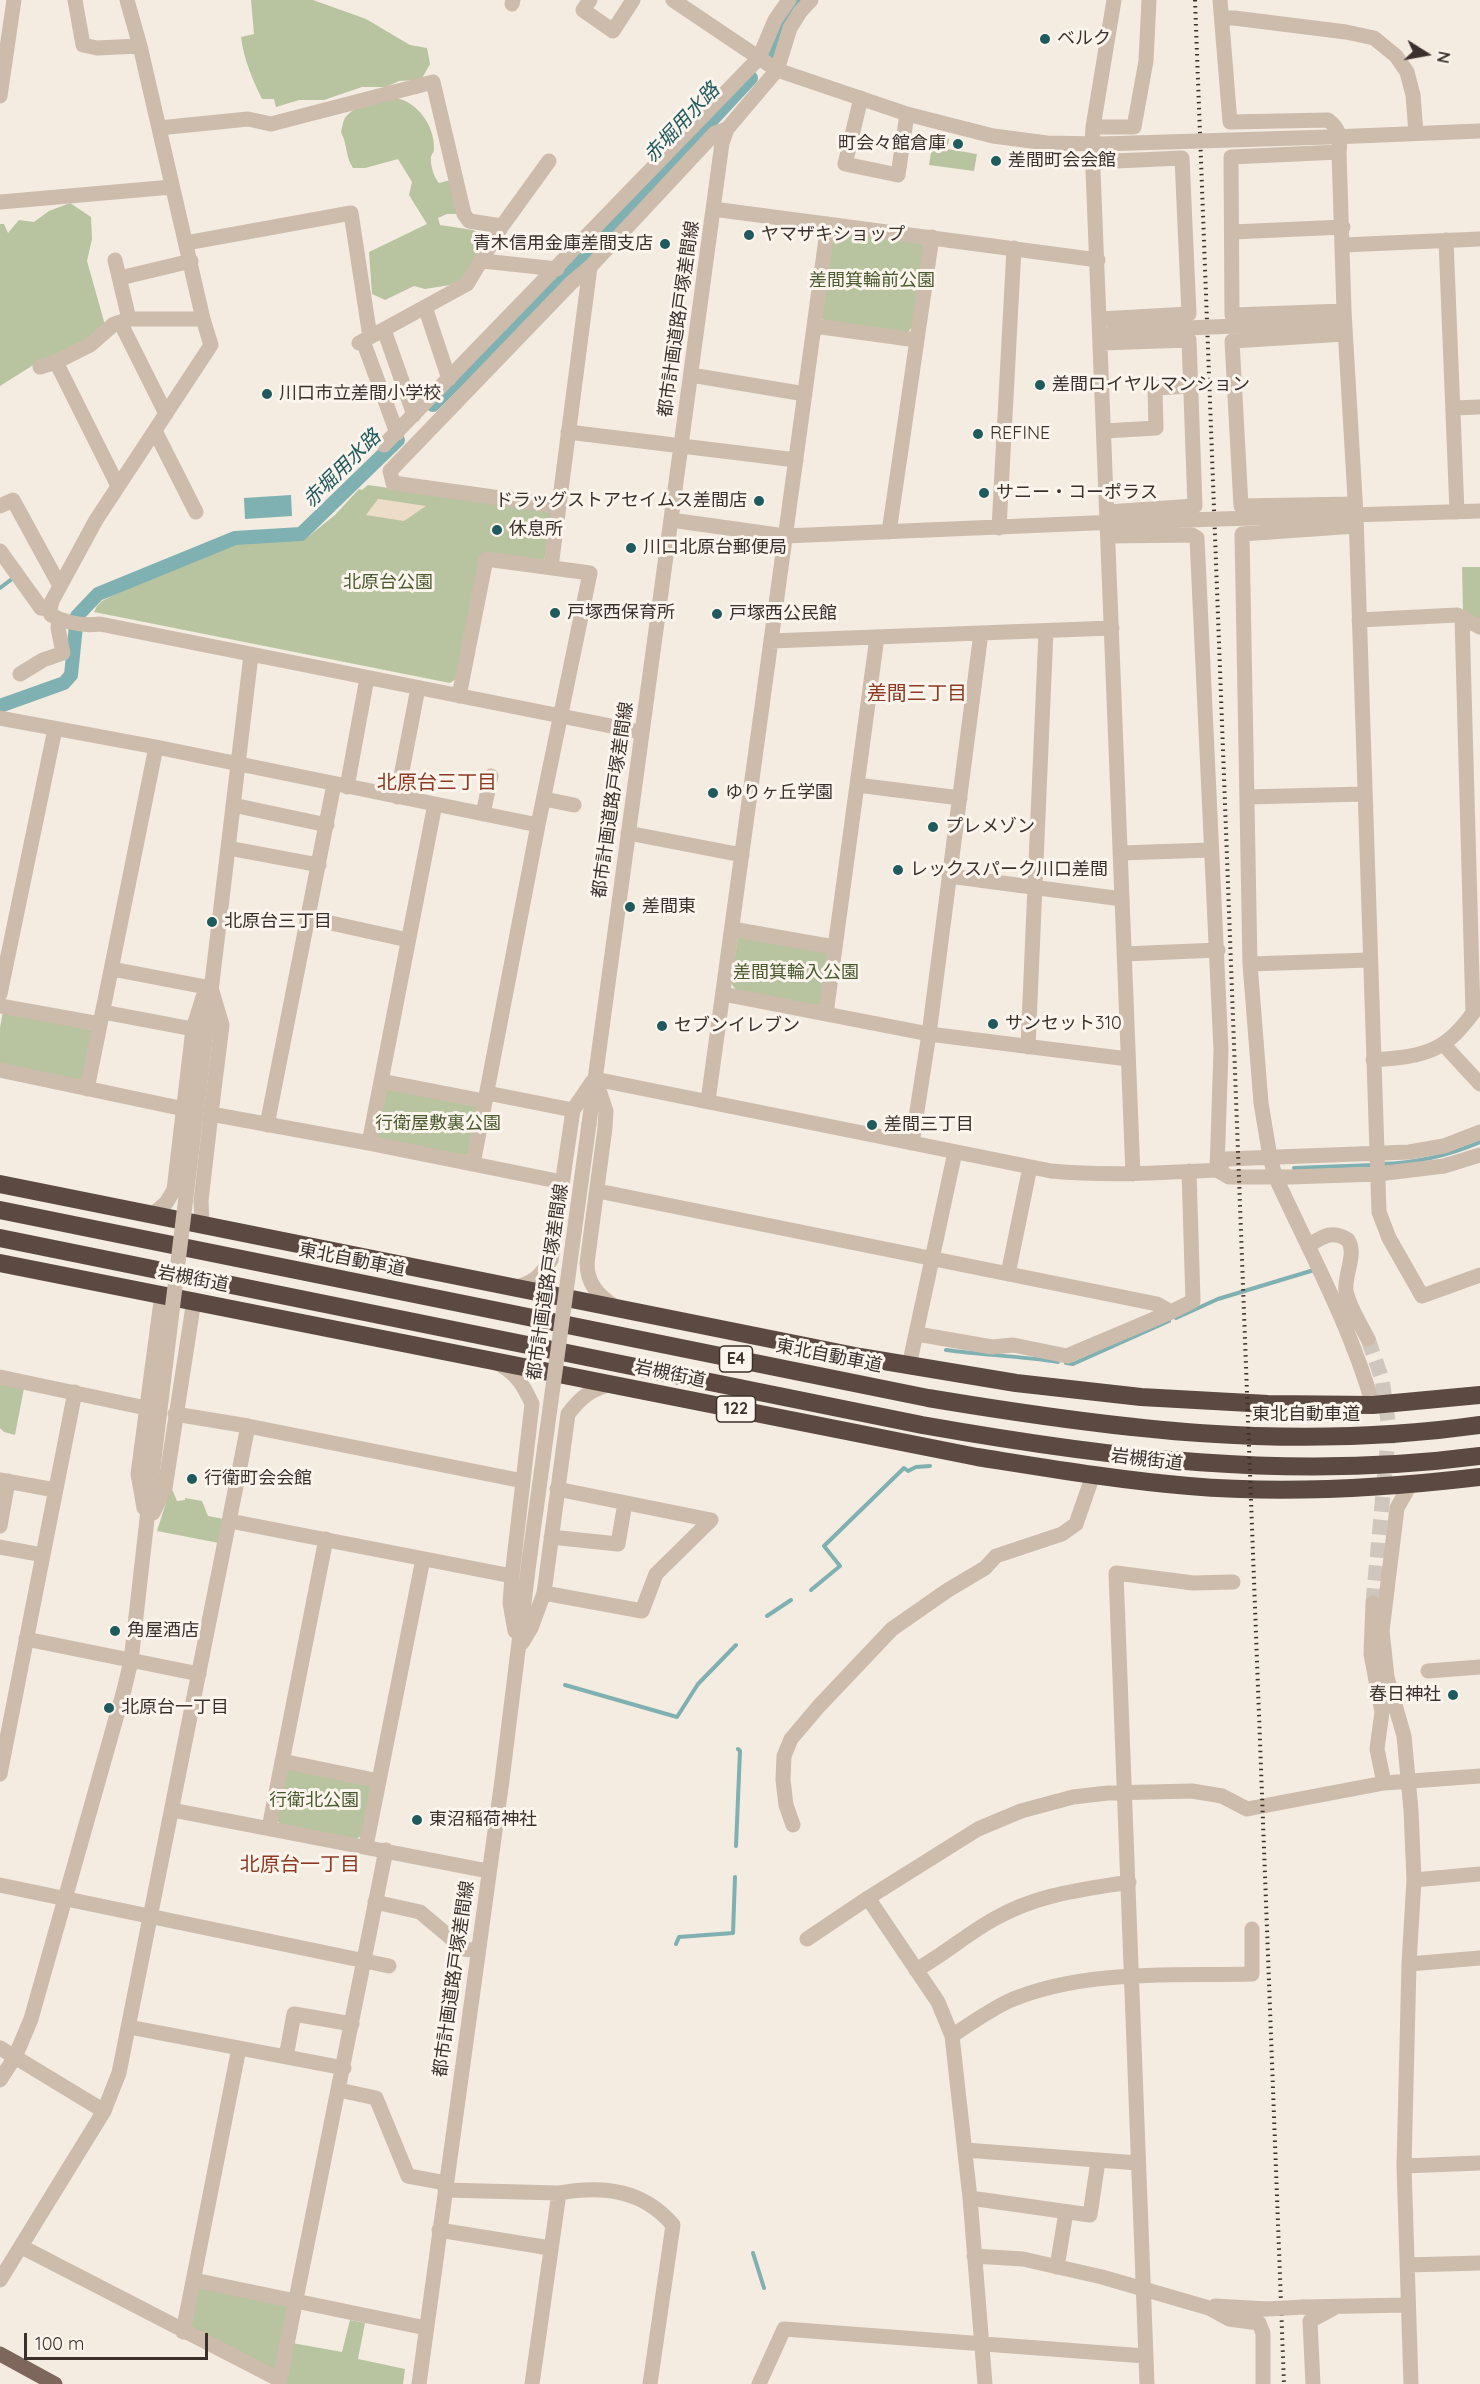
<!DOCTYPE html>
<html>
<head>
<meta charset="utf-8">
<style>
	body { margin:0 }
	#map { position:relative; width:1480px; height:2384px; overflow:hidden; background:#f4ebe1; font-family:Quicksand,sans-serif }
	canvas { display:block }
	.north { position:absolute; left:1396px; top:24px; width:60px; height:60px; -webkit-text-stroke:4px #fbf5ee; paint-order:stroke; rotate:101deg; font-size:16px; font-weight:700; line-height:24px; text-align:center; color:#3b302b }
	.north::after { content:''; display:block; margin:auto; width:21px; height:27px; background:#3b302b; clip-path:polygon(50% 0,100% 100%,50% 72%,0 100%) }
	.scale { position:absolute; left:24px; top:2333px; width:184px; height:27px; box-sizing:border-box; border:3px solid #3b302b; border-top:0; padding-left:8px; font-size:18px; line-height:21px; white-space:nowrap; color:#3b302b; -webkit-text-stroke:4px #fbf5ee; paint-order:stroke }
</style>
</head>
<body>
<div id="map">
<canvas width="1480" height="2384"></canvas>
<div class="north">N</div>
<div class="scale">100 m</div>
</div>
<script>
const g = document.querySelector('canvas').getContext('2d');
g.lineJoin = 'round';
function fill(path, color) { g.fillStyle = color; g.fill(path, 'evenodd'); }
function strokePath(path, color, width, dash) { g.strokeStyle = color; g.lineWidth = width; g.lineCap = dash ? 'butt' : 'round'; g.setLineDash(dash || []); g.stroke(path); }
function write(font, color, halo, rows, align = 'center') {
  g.font = font + ' Quicksand,"Noto Sans JP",sans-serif'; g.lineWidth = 6; g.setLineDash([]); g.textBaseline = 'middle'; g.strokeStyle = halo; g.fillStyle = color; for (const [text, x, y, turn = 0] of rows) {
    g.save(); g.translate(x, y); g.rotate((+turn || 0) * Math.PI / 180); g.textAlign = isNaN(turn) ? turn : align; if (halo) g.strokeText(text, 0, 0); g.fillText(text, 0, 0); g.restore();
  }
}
fill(new Path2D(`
	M 251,0 L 313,0 L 366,19 L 410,45 L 427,48 L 430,64 L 421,80 L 399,81 L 386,87 L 362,87 L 324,100 L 299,100 L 276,107 L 274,99 L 262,99 C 252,78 244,60 241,37 L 254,34 Z
	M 395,98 C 417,101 435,126 434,149 C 434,153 432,153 431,157 C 430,164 434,178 439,183 L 451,180 L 461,214 L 447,214 L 438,218 L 440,225 L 473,230 L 484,237 L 480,255 L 461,280 L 450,285 L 425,289 L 414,286 L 385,300 L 372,294 L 369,252 L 427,224 L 409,195 L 412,182 L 398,159 L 365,168 L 353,168 C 345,156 348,146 341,132 C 342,128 343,121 345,118 C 355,104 379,101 395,98 Z
	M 934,135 L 949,139 L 947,149 L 977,154 L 974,171 L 929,165 Z
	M 70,203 L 91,217 L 92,239 L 87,261 L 105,325 L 89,340 L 38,362 L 0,386 L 0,224 L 4,224 L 8,233 L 19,220 L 34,222 L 49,211 Z
	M 838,229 L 920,241 L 924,246 L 913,326 L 907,333 L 825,322 L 819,315 L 831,234 Z
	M 368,485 L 553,512 L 544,562 L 482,554 L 456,679 L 450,683 L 94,612 L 97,606 L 102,601 L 135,584 L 235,543 L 304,540 L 335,515 L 359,489 L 362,490 Z
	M 1462,567 L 1480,567 L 1480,621 L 1463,610 Z
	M 738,936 L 825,949 L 830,955 L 823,1002 L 817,1007 L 737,992 L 731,983 Z
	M 9,1008 L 95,1031 L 86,1077 L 79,1081 L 0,1067 L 0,1028 L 3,1011 Z
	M 384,1089 L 474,1102 L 477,1109 L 468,1154 L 461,1158 L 381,1143 L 375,1136 Z
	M 0,1384 L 24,1388 L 15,1435 L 4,1432 L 0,1428 Z
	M 171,1487 L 177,1501 L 185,1500 L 185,1498 L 202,1501 L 208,1516 L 224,1519 L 219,1543 L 157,1531 Z
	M 286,1767 L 373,1786 L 363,1835 L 354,1840 L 282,1827 L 276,1819 Z
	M 202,2287 L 285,2303 L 289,2309 L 278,2369 L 268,2370 L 195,2333 L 191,2324 L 197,2289 Z
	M 350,2320 L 365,2323 L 358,2359 L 405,2369 L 403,2384 L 284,2384 L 292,2343 L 342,2352 Z`), '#b8c4a0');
fill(new Path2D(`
	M 378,499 L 379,499 L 426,506 L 404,521 L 366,515 Z`), '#ecdcc8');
fill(new Path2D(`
	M 291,495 L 292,516 L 245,519 L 244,498 Z`), '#7fb0b2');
strokePath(new Path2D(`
	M 0,588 L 12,579
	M 1381,1164 C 1417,1163 1447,1156 1480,1142
	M 1294,1168 L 1374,1165
	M 1176,1318 L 1218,1299 L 1314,1270
	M 946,1350 C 983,1355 1020,1356 1058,1362
	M 1066,1363 L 1073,1364 L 1169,1321
	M 811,1590 L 840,1566 L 824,1546 L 904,1468 L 908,1471 L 916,1467 L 930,1466
	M 767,1616 L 791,1600
	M 565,1685 L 677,1717 L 698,1684 L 736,1645
	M 736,1846 L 740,1751 L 738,1749
	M 676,1944 L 679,1937 L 733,1933 L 735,1877
	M 753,2253 L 764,2288`), '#7fb0b2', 4);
strokePath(new Path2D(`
	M 770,55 L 782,23 L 799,0
	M 433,405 L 633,205 L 751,78
	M 0,706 L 64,683 L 71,675 L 77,616 L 98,594 L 235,538 L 301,534 L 398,440`), '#7fb0b2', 14);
strokePath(new Path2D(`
	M 1368,1339 L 1382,1379 L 1389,1428 L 1373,1603`), '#cfc6bd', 15, [15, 8]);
strokePath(new Path2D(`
	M 75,0 L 83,45 L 97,48 L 140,46
	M 127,0 L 140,46 L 203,319 L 211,345 L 96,520 L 52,601 L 50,609 L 51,615 C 66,623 83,626 100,624 L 641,732
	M 590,0 L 583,10 L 613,31 L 633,0
	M 673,0 L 777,70 L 907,114 L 993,136 L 1047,143 L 1100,144
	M 1220,0 L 1230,122 L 1328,120 C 1340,129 1341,138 1339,152 L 1231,157 L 1232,315 L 1344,311
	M 512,4 L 513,0
	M 1222,18 L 1234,18 L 1346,32 L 1374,38 L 1396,56 L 1407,72 L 1413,95 L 1416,133
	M 0,96 L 14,0
	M 861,98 L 845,164 L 898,175 L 907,114
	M 1093,127 L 1114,0
	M 159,128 L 248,119 L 271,124 L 433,82 L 464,214 L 469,221 L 502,226
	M 1332,137 L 1480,131
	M 1339,152 L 1344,311 L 1356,515 L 1379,1212 L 1389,1238 L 1422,1296 L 1480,1275
	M 1093,162 L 1182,158 L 1189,314 L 1100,319
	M 0,202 L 172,187
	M 713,209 L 1098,260
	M 1233,232 L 1343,227
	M 1446,240 L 1457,512
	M 186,243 L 351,213 L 370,337
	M 1343,245 L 1480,239
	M 115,260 L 129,319
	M 483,261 L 557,269
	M 120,278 L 191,261
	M 425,307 L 449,379
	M 120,322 L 166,414
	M 814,326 L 917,340
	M 384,330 L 414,415
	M 1345,334 L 1232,341 L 1241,506 L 1355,504
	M 363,341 L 397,433
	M 359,343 L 467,284 L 502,226 L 549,161
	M 1101,343 L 1189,340 L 1195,506 L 1108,512
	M 40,367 L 56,362
	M 691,375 L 805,394
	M 1453,408 L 1480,407
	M 155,431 L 196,512
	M 1104,431 L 1156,428 L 1155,388 L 1191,386
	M 568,432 L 796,460
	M 384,445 L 759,58 L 775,20 L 789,0
	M 118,486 L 56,362 L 90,345 L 114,324 L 129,319 L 203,319
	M 0,506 L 13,500 L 60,586
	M 558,506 L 393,483 L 390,471 L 571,283 L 590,267 L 715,133 L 727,129
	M 1318,516 L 1480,511
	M 671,520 L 785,536 L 1117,522
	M 1356,526 L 1242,534 L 1250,964 L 1261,1103 L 1270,1157 L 1275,1176 C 1310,1252 1350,1325 1373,1405
	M 999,528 L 1014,248
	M 889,532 L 932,237
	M 1108,536 L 1192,535 L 1197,538 L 1221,1050 L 1217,1170
	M 0,551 L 41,608 L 50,609
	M 551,567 L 590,267
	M 1462,617 L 1473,1013
	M 1359,620 L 1457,615 L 1480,627
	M 771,641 L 1112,628
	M 20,674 L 43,660 L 63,653 L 58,628 L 59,619
	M 459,696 L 486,559 L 590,573 L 538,825 L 473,1164
	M 0,718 L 156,747 L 538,825
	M 857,785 L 960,798
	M 347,787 L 367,678
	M 397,797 L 418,688
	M 1247,797 L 1365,794
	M 544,799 L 574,805
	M 233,805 L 327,825
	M 483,814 L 491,776
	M 628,833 L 742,855
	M 228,848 L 319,865
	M 1120,853 L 1211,850
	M 949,876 L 1122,899
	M 308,918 L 408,940
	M 732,929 L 834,947
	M 1124,954 L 1218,950
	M 1250,964 L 1370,960
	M 112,969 L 211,988
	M 211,988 L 222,1025 L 211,1114 L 369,1143 L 562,1182
	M 0,994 L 55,729
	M 723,994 L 929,1034 L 1128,1059
	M 0,1006 L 100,1024
	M 103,1012 L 193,1029
	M 826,1014 L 877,637
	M 206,1033 L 251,655
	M 1444,1045 L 1480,1084
	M 1028,1047 L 1046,631
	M 1373,1060 C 1428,1056 1446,1052 1478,1006
	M 0,1070 L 184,1109
	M 595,1079 L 1051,1171 C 1107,1176 1161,1173 1217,1170 L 1229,1177 L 1290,1177 L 1378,1174 L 1444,1166 L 1480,1155
	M 381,1081 L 484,1101
	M 597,1084 L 606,1111 L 605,1128 L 587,1263 C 587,1284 598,1295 615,1307
	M 87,1089 L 156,747
	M 487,1093 L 573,1110
	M 708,1101 L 828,224
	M 589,1124 L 722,143 L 727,129 L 777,70 L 790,28 L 800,12 L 811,0
	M 267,1125 L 334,784
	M 369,1143 L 435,804
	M 912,1143 L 929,1034 L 981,633
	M 1217,1170 L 1226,1159 L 1409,1152 L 1444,1146 L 1480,1132
	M 1133,1174 L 1092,145 L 1093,127 L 1134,127 L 1146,61 L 1149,0
	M 598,1191 L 1157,1304 L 1171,1312 L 1193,1301 L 1189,1171
	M 153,1214 L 166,1203 L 174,1190 L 193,1029 L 203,997
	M 202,1224 L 201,1201 L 211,1114
	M 1308,1246 C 1322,1237 1332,1229 1348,1240 C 1357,1254 1344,1275 1346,1291 C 1349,1307 1361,1325 1368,1339
	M 1008,1274 L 1030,1167
	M 514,1288 C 535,1282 539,1277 551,1260 L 573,1110 L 592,1082
	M 917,1334 L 992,1347 L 1013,1345 L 1067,1356 L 1171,1312
	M 499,1364 C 517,1374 524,1386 532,1404 L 512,1576 L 510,1603 L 515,1631
	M 909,1366 L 955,1152
	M 0,1377 L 146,1408
	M 175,1414 L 248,1426 L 523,1481
	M 0,1480 L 55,1490
	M 1410,1485 L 1397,1508 L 1382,1631 L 1387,1677 L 1404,1736 L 1411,1810 L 1414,1880 L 1409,1964 L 1404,2166 L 1411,2384
	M 557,1489 L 711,1520
	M 144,1508 L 138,1474 L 162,1294
	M 153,1513 L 165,1488 L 194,1300
	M 230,1521 L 512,1576
	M 0,1526 L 8,1481
	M 551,1537 L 618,1544 L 625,1503
	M 0,1547 L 43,1555
	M 544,1593 L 642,1611 L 656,1574 L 711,1520
	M 1373,1603 L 1371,1654 L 1382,1712 L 1377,1749 L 1384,1783
	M 26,1639 L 199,1674
	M 522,1643 L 531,1628 L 544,1593 L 568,1414 C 581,1397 591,1389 612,1384
	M 1428,1671 L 1480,1667
	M 282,1761 L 379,1781
	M 0,1774 L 75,1392
	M 172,1810 L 488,1871
	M 793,1825 L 786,1805 L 783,1780 L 784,1756 L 791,1739 L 819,1706 L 892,1629 L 948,1590 L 985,1568 L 996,1556 L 1062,1534 L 1076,1524 L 1093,1475
	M 269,1828 L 326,1539
	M 366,1846 L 423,1559
	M 1414,1880 L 1480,1874
	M 0,1885 L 389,1966
	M 375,1902 L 420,1912 L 464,1949 L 478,1951
	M 807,1939 L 868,1898
	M 1409,1964 L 1480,1958
	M 916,1970 C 943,1955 967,1934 994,1919 C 1038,1894 1080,1890 1129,1882
	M 129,2027 L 344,2068
	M 952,2036 C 971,2023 991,2009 1011,2000 C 1085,1969 1173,1976 1252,1974 L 1252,1929
	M 0,2048 L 104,2111
	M 286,2057 L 294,2014 L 352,2024
	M 0,2080 L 15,2057 L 31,2019 L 124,1690 L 131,1661 L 152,1475
	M 339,2090 L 376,2098 L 408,2176 L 446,2183
	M 965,2150 L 1138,2163
	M 1404,2166 L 1480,2163
	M 445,2190 L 559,2193 C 604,2185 643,2190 673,2225 L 650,2384
	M 970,2198 L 1090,2215 L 1098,2161
	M 439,2230 L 550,2248
	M 22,2247 L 280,2380
	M 974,2256 L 1023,2259 L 1102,2277 L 1209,2308 L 1229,2319 L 1259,2323 L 1263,2333 L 1263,2384
	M 1407,2265 L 1480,2263
	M 1057,2267 L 1066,2212
	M 0,2280 L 104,2111 L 119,2073 L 248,1426
	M 194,2280 L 426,2328
	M 1215,2306 L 1267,2309
	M 1304,2307 L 1408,2305
	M 183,2332 L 239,2048
	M 279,2384 L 386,1850
	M 419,2384 L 502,1780 L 530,1554
	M 532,2384 L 559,2193
	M 759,2384 L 784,2329 L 1145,2356
	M 985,2384 L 970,2198 L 952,2036 L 938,2002 L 868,1898 L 978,1829 L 1021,1811 L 1073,1797 L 1108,1793 L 1192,1791 L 1222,1796 L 1247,1809 L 1384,1783 L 1480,1776
	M 1147,2384 L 1116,1573 L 1193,1583 L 1233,1582
	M 1313,2384 L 1310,2321 L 1336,2307`), '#cdbbac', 15);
strokePath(new Path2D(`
	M 0,2354 L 55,2384`), '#7d675c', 15);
strokePath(new Path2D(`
	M 0,1184 L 860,1357 L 1016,1383 L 1141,1397 L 1268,1404 L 1373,1405 L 1480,1395
	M 0,1210 L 928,1398 C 1114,1429 1291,1452 1480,1425
	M 0,1238 L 922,1425 C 1109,1458 1290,1481 1480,1456
	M 0,1263 L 977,1457 C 1047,1468 1118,1480 1189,1486 C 1282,1494 1387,1488 1480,1477`), '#5c4a42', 18);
strokePath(new Path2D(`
	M 1195,0 L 1284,2384`), '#3b302b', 4, [1.5, 4.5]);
strokePath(new Path2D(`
	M 1101,144 L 1329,137
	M 1113,331 L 1335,322
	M 1122,522 L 1318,516
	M 152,1475 L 206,1033
	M 530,1554 L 589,1124
	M 1267,2309 L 1304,2307`), '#cdbbac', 15);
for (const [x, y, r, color] of [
	[1045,39,6,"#1f5a5e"],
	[958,144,6,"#1f5a5e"],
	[996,161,6,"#1f5a5e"],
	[749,235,6,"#1f5a5e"],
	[665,244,6,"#1f5a5e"],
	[1040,385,6,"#1f5a5e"],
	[267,394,6,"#1f5a5e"],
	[978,434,6,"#1f5a5e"],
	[984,493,6,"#1f5a5e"],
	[759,501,6,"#1f5a5e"],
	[497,530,6,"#1f5a5e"],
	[631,548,6,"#1f5a5e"],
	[555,613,6,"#1f5a5e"],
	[717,614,6,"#1f5a5e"],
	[713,793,6,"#1f5a5e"],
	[933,827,6,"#1f5a5e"],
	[898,870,6,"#1f5a5e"],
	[630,907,6,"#1f5a5e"],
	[212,922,6,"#1f5a5e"],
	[993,1024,6,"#1f5a5e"],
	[662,1026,6,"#1f5a5e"],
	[872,1125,6,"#1f5a5e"],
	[192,1479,6,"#1f5a5e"],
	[115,1631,6,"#1f5a5e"],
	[1453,1695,6,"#1f5a5e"],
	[109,1708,6,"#1f5a5e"],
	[417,1820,6,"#1f5a5e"]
]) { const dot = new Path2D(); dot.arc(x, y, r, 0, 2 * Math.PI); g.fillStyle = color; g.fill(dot); strokePath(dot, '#fbf5ee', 2); }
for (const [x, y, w] of [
	[736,1359,33],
	[736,1409,39]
]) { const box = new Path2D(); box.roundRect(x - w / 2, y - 13, w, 26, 4.5); g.fillStyle = '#fbf5ee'; g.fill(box); strokePath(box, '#3b302b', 1.5); }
write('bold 16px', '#3b302b', null, [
	["E4",736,1359],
	["122",736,1409]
]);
write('18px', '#3b302b', '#fbf5ee', [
	["ベルク",1057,39],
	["町会々館倉庫",946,144,"right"],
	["差間町会会館",1008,161],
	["ヤマザキショップ",761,235],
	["青木信用金庫差間支店",653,244,"right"],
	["差間ロイヤルマンション",1052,385],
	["川口市立差間小学校",279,394],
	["REFINE",990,434],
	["サニー・コーポラス",996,493],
	["ドラッグストアセイムス差間店",747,501,"right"],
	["休息所",509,530],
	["川口北原台郵便局",643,548],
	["戸塚西保育所",567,613],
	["戸塚西公民館",729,614],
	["ゆりヶ丘学園",725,793],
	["プレメゾン",945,827],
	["レックスパーク川口差間",910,870],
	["差間東",642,907],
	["北原台三丁目",224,922],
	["サンセット310",1005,1024],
	["セブンイレブン",674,1026],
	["差間三丁目",884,1125],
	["行衛町会会館",204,1479],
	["角屋酒店",127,1631],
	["春日神社",1441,1695,"right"],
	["北原台一丁目",121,1708],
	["東沼稲荷神社",429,1820]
], 'left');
write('18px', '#4a5a2e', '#fbf5ee', [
	["差間箕輪前公園",872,281],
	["北原台公園",388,583],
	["差間箕輪入公園",796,973],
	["行衛屋敷裏公園",438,1124],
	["行衛北公園",314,1801]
]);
write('18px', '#3b302b', '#fbf5ee', [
	["都市計画道路戸塚差間線",679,319,-82],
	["都市計画道路戸塚差間線",613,800,-82],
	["東北自動車道",352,1260,11],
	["岩槻街道",193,1279,11],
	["都市計画道路戸塚差間線",548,1282,-82],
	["東北自動車道",829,1356,11],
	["岩槻街道",670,1374,12],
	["東北自動車道",1306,1415],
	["岩槻街道",1147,1460,7],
	["都市計画道路戸塚差間線",454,1979,-82]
]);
write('italic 20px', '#1f5a5e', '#fbf5ee', [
	["赤堀用水路",682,123,-47],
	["赤堀用水路",342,469,-45]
]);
write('20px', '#8c3b22', '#fbf5ee', [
	["差間三丁目",917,694],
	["北原台三丁目",437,783],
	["北原台一丁目",300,1865]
]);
</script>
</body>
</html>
